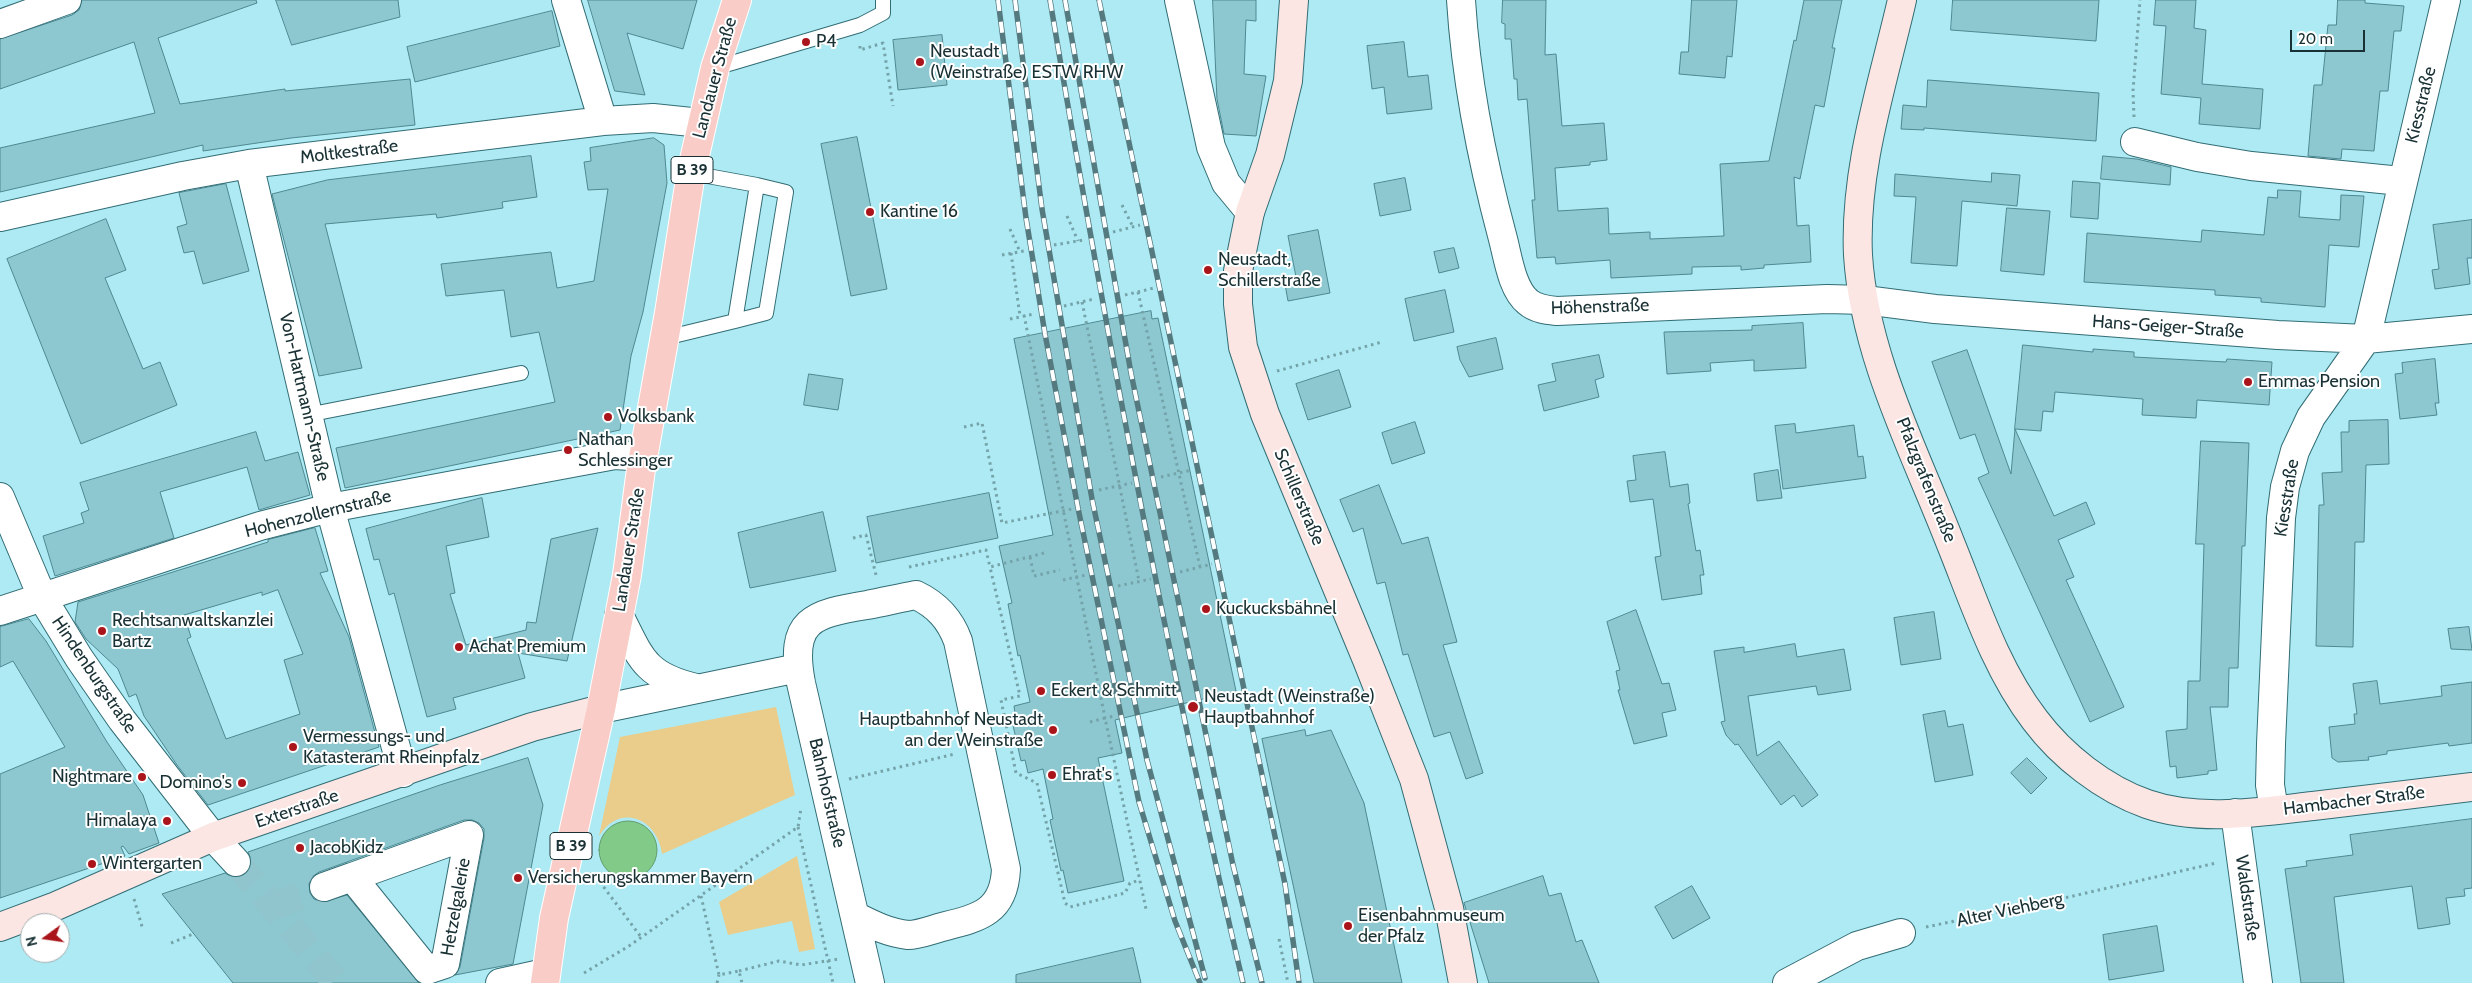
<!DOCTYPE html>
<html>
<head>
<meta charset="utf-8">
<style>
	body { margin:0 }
	#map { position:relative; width:2472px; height:983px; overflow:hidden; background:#aeeaf3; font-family:Cabin,sans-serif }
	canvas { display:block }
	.north { position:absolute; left:20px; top:913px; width:50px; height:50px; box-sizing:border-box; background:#fff; border:1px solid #a3adae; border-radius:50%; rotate:256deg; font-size:14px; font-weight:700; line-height:20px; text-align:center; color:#193134 }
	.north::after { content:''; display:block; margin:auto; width:18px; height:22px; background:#a9151a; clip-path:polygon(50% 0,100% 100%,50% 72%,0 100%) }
	.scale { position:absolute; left:2290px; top:30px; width:75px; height:22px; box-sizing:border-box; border:2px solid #193134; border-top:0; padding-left:6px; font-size:15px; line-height:18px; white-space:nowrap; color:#193134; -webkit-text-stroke:4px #fff; paint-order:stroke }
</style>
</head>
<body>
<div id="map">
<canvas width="2472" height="983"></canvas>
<div class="north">N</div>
<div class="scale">20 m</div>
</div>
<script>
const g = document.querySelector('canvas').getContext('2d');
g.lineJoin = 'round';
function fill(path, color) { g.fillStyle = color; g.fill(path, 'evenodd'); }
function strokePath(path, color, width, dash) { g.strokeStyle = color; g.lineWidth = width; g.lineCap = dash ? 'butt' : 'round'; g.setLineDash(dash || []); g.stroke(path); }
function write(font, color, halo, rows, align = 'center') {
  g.font = font + ' Cabin,sans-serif'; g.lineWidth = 4; g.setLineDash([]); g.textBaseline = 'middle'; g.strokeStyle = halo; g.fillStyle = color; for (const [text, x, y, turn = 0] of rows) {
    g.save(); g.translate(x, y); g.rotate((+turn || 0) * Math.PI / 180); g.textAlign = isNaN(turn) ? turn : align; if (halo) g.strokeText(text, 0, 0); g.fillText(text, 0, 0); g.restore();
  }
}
fill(new Path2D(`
	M 776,707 L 795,795 L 662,854 C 658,819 620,802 599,836 L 620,737 Z
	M 797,856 L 815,949 L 799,952 L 792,921 L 728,935 L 719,902 Z`), '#eacd8a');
const water = new Path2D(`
	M599 850a29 29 0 1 1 58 0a29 29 0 1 1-58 0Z`);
fill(water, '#81ca88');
strokePath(water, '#629c6f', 1);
const building = new Path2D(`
	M 82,0 L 256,0 L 257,3 L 158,38 L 180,104 L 285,89 L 285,91 L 410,79 L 415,125 L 291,138 L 203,151 L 203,145 L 0,192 L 0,148 L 155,113 L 134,42 L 0,89 L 0,39 L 72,15 L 79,10 Z
	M 276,0 L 398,0 L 400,17 L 292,45 Z
	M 588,0 L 697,0 L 683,49 L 627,33 L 645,95 L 615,91 Z
	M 1213,0 L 1256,0 L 1256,21 L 1246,20 L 1244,74 L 1266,76 L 1256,136 L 1224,134 L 1217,99 Z
	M 1503,0 L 1546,0 L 1545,55 L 1556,54 L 1562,126 L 1604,123 L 1607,160 L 1590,162 L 1590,165 L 1555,168 L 1558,211 L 1608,208 L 1609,234 L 1650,232 L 1650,239 L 1724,236 L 1720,164 L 1769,161 L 1794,40 L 1796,41 L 1804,0 L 1842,0 L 1832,48 L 1835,48 L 1824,107 L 1815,105 L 1800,179 L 1794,177 L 1797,226 L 1809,225 L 1811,262 L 1764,265 L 1764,268 L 1741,270 L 1741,266 L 1692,267 L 1692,274 L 1611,278 L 1610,260 L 1556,264 L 1555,257 L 1537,258 L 1532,200 L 1535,200 L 1527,99 L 1518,100 L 1517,79 L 1514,79 L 1511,39 L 1505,39 L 1505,24 L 1502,23 Z
	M 1692,0 L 1737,0 L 1732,57 L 1727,56 L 1725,78 L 1679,74 L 1681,52 L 1688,52 Z
	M 1953,0 L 2099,0 L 2096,41 L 1951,30 Z
	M 2156,0 L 2196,0 L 2194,28 L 2206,30 L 2202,84 L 2263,89 L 2260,129 L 2199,124 L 2201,98 L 2161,94 L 2166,26 L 2154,25 Z
	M 2338,0 L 2365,0 L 2365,3 L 2404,6 L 2401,31 L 2394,31 L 2388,91 L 2380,91 L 2374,151 L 2342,149 L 2341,159 L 2308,156 L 2314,85 L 2322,85 L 2328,25 L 2336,25 Z
	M 552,11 L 560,46 L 415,82 L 407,47 Z
	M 942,35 L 947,85 L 898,90 L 893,40 Z
	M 1404,42 L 1408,77 L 1428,75 L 1432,109 L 1387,114 L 1384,87 L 1372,89 L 1367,46 Z
	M 1928,80 L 2099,93 L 2096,141 L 1924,128 L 1924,130 L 1901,129 L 1903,105 L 1926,107 Z
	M 857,137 L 887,289 L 851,296 L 821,144 Z
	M 654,138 L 664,145 L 667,183 L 643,312 L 631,356 L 620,430 L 345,488 L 336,448 L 555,402 L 539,332 L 511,337 L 504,290 L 446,296 L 441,264 L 551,252 L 557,288 L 594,281 L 608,189 L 588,190 L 584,162 L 591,161 L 590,148 Z
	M 531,156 L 537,197 L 502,202 L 503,208 L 437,218 L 436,214 L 325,224 L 362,368 L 319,376 L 272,194 L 327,180 Z
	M 2103,156 L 2137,159 L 2171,167 L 2170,185 L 2101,179 Z
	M 1992,173 L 2020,175 L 2017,206 L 1962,201 L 1957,266 L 1911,263 L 1916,197 L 1894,196 L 1895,174 L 1991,182 Z
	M 1405,178 L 1411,210 L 1380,216 L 1374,184 Z
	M 2073,181 L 2100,183 L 2098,219 L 2071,217 Z
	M 226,184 L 249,271 L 203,284 L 194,251 L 184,253 L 177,227 L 187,224 L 179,193 Z
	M 2278,190 L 2301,191 L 2299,217 L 2340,220 L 2341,195 L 2364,196 L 2359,247 L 2329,245 L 2325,307 L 2261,302 L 2261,298 L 2215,295 L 2215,290 L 2084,282 L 2087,233 L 2201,242 L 2202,230 L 2264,235 L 2268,197 L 2277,198 Z
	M 2007,208 L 2050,211 L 2044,275 L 2001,271 Z
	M 106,219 L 126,270 L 105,278 L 143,369 L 160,362 L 177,405 L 81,444 L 7,259 Z
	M 2472,220 L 2472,258 L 2467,258 L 2470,284 L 2435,289 L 2432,270 L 2439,269 L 2433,225 Z
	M 1318,230 L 1330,293 L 1288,301 L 1284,279 L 1296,277 L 1288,236 Z
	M 1454,248 L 1459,268 L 1439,273 L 1434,252 Z
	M 1445,290 L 1454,332 L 1414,341 L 1405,299 Z
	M 1151,311 L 1152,319 L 1158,318 L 1236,691 L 1115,720 L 1122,753 L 1098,758 L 1124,881 L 1068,893 L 1063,870 L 1061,871 L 1050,820 L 1053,819 L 1043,769 L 1028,773 L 1025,760 L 1021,761 L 1012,721 L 1016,720 L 1014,706 L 1030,702 L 1020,655 L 1018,656 L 1008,604 L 1012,603 L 999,546 L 1053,535 L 1014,339 Z
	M 1803,323 L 1806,368 L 1754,371 L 1754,360 L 1710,363 L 1711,371 L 1667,374 L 1664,332 L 1752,330 L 1752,326 Z
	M 1496,338 L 1503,369 L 1469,377 L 1460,360 L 1457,347 Z
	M 2023,345 L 2093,352 L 2093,349 L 2134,352 L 2134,357 L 2226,362 L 2227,359 L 2272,362 L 2269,405 L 2197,400 L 2196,418 L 2142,415 L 2143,399 L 2055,392 L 2053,412 L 2043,411 L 2041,431 L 2015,429 Z
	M 1967,350 L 2011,474 L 2015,429 L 2054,516 L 2086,502 L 2095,524 L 2058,540 L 2074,577 L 2066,580 L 2124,707 L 2090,722 L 1978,478 L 1989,473 L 1975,434 L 1960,439 L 1932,362 Z
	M 1599,355 L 1604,377 L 1595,380 L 1599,397 L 1544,411 L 1538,385 L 1556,381 L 1552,364 Z
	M 2435,359 L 2439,403 L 2435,403 L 2437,415 L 2400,419 L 2395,374 L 2403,373 L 2402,363 Z
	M 1339,370 L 1351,407 L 1308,420 L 1296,384 Z
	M 809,374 L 843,379 L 838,410 L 804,405 Z
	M 2388,420 L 2389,464 L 2366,465 L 2364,542 L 2355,542 L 2353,647 L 2316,646 L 2319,505 L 2324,505 L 2322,473 L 2342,472 L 2341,432 L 2349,432 L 2349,421 Z
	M 1415,422 L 1425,453 L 1392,464 L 1382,433 Z
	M 1795,424 L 1796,433 L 1854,425 L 1858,457 L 1863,456 L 1866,478 L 1783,489 L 1775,426 Z
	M 256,432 L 265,461 L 298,452 L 310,495 L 259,510 L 247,467 L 160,492 L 174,538 L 55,576 L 43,536 L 84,523 L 81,513 L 89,510 L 80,483 Z
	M 2201,441 L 2249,443 L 2245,546 L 2242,546 L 2238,668 L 2229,668 L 2228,707 L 2210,707 L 2217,770 L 2208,771 L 2208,774 L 2177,778 L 2176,766 L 2170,767 L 2166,731 L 2187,729 L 2188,681 L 2200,681 L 2204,544 L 2196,544 Z
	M 1665,452 L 1670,487 L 1688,484 L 1690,503 L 1688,504 L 1696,551 L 1700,550 L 1704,575 L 1700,575 L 1702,594 L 1662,600 L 1655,557 L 1661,556 L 1653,499 L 1630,502 L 1627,481 L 1636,480 L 1633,456 Z
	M 1778,470 L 1782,498 L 1757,501 L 1754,474 Z
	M 1379,485 L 1402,544 L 1428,537 L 1457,642 L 1443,645 L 1483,773 L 1466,779 L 1450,732 L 1434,737 L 1408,654 L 1403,655 L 1385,582 L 1377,584 L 1363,528 L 1353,532 L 1340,500 Z
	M 989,493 L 998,538 L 876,563 L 867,517 Z
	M 482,498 L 489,537 L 446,546 L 455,593 L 450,594 L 466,645 L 526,630 L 527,622 L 536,623 L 551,539 L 598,528 L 567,661 L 518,653 L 525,678 L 453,698 L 456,709 L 427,717 L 394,593 L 389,595 L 379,559 L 374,560 L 366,529 Z
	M 823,512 L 836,571 L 750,588 L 738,533 Z
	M 315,528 L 328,571 L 320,573 L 349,637 L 379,747 L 208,805 L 177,765 L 144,716 L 136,694 L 129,697 L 118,669 L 86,639 L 75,622 L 78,602 L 268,542 L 268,540 ZM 278,590 L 303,654 L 284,660 L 300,714 L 226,739 L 187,639 L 191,637 L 184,615 L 262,592 L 262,595 Z
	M 1636,610 L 1662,684 L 1669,683 L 1676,710 L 1662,713 L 1667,736 L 1634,744 L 1618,690 L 1620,690 L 1616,671 L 1620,670 L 1607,622 Z
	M 1934,612 L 1941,659 L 1901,665 L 1894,618 Z
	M 29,619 L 46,641 L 107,742 L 143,795 L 159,843 L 129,854 L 123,846 L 121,847 L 125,856 L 0,898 L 0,774 L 65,747 L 13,661 L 0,667 L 0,627 Z
	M 2469,627 L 2472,650 L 2451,649 L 2448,629 Z
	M 1795,644 L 1797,657 L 1844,649 L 1851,690 L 1818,695 L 1816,686 L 1748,696 L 1757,756 L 1779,741 L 1818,795 L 1802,807 L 1794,795 L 1781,805 L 1738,744 L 1735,745 L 1726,735 L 1721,722 L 1725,721 L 1714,651 L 1744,647 L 1744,652 Z
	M 2377,681 L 2380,704 L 2442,696 L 2441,686 L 2472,682 L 2472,743 L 2449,746 L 2448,743 L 2387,751 L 2387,754 L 2368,757 L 2369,760 L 2338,762 L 2332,758 L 2329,727 L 2355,724 L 2354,714 L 2357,714 L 2353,684 Z
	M 1945,711 L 1948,727 L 1963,724 L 1973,775 L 1935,782 L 1923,715 Z
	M 1305,730 L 1306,736 L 1331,730 L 1364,803 L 1402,983 L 1314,983 L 1262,739 Z
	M 528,758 L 543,805 L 513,964 L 455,975 L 460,967 L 484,838 L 484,829 L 479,823 L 472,820 L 464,820 L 319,872 L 312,877 L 309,884 L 310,893 L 314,899 L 321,902 L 347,895 L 419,983 L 233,983 L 162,894 L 225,873 L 232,877 L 240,877 L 247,873 L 251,867 L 251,859 L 248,852 L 440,785 Z
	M 2027,758 L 2047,778 L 2031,794 L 2011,773 Z
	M 2472,819 L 2472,888 L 2464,889 L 2465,896 L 2446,898 L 2450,924 L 2418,929 L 2412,886 L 2334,897 L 2344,983 L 2301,983 L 2285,869 L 2307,866 L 2306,861 L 2353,855 L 2350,835 Z
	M 1543,876 L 1549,896 L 1561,893 L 1576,942 L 1582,940 L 1599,983 L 1489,983 L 1464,903 Z
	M 1692,886 L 1710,918 L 1673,939 L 1655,907 Z
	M 2157,926 L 2164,971 L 2109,980 L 2103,935 Z
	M 1133,948 L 1141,983 L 1016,983 L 1016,975 Z`);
fill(building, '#8dc8d0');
strokePath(building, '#4e8890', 1);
strokePath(new Path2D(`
	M 236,862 L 337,983
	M 274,906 L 324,887`), '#90c5cd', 28, [28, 14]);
const lane = new Path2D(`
	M 715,68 L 860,25 L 883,13 L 883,0
	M 735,321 L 766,313 L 786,192 L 757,185
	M 665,338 L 735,321 L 757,185 L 691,173
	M 307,415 L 521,373`);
const street = new Path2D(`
	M 566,0 L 603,121
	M 1179,0 L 1211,147 L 1226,183 L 1250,212
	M 1461,0 C 1466,81 1482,161 1503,239 C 1508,258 1512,289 1528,302 C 1536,309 1547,310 1557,311 L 1827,299 L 1865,300 L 1935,309 L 2278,335 L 2366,339 L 2472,329
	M 0,24 L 67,0
	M 2135,142 L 2197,157 L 2251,166 L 2401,181
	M 249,164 L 330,508 L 403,773
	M 0,217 L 183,176 L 249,164 L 603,121 L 653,118 L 701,123
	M 0,497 L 43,599 L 79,658 L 122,720 L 213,837 L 236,862
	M 0,611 L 260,526 L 330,508 L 615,455 L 644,457
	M 619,615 C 641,659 645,676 696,688
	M 601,709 L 798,668
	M 2274,810 L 2270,785 L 2271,744 L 2281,518 L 2285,487 L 2295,451 L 2311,417 L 2366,339 L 2446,0
	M 2235,813 L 2258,983
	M 469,835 L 445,964 L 427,970 L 352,877 Z
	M 324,887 L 352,877
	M 857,917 C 873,925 889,933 908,935 C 918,935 931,930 942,927 C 978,918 1004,913 1006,869 L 958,641 C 950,619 937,605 916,595 C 900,598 883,602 867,605 C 812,614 789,620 801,683 L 870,983
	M 500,983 L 545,973
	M 1787,983 L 1857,946 L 1901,933`);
const secondary = new Path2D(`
	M 1294,0 L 1288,81 L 1270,155 L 1250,212 L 1238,271 L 1238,304 L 1243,347 L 1265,414 L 1367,660 L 1414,779 L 1449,908 L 1463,983
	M 1902,0 C 1883,83 1854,169 1858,255 C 1864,354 1914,450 1950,542 C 1974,601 1995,668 2035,720 C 2062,756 2104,789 2147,804 C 2199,822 2260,812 2313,806 C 2366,800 2419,793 2472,787
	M 0,927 L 56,906 L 213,837 L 532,727 L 601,709`);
const primary = new Path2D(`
	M 545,983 L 554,918 L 601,709 L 627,575 L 641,469 L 669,313 L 691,173 L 715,68 L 737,0`);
strokePath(lane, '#326d75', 16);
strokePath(street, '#326d75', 30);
strokePath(secondary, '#326d75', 30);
strokePath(primary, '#fff', 30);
strokePath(new Path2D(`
	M 860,46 L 860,50 L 883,43 L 893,106
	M 2134,117 L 2133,91 L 2140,0
	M 1122,205 L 1133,227
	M 1067,216 L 1078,241
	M 1010,229 L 1020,252
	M 1113,232 L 1140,225
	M 1054,245 L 1084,240
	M 1011,253 L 1020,316
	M 1002,255 L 1024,251
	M 1138,292 L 1200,567
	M 1125,295 L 1154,288
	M 1082,302 L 1139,581
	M 1064,306 L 1094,299
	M 1024,315 L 1105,718 L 1115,716
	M 1010,319 L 1034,314
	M 1277,371 L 1382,342
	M 964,427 L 982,423 L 1002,523 L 1072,509
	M 1161,477 L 1192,470
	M 1099,490 L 1132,483
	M 853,538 L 866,535 L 876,575
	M 1044,553 L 990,567 L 1020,696 L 1001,700 L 1016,773 L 1037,783 L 1065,903 L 1070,907 L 1125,893 L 1130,883 L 1140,880
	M 1030,557 L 1034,576 L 1060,570
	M 909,567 L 986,550 L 990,567
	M 1180,572 L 1212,564
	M 1063,580 L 1086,575
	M 1118,586 L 1151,579
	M 1090,722 L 1105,718 L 1146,909
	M 1005,741 L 1016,739
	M 849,779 L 955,754
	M 798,827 L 833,983
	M 590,873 L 600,882 L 641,937
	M 701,896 L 719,975 L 739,971 L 742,983
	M 134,899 L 143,930
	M 1926,927 L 2047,902 L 2216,863
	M 1279,939 L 1288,983
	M 171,943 L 193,934
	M 739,971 L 779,961 L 801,965 L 839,959
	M 584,973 L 629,946 L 798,827 L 801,808
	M 717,983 L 719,975`), '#75a3aa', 3, [2.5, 4]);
strokePath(lane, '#fff', 14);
strokePath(street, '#fff', 28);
strokePath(secondary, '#fce6e3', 28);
strokePath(primary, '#f9ccc7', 28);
const rail = new Path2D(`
	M 998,0 L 1026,218 L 1045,334 L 1078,508 L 1139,802 L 1175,921 L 1200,983
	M 1015,0 L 1042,209 L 1092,499 L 1147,760 L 1205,978
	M 1050,0 C 1105,329 1167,658 1243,983
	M 1065,0 L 1131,373 L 1233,865 L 1262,983
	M 1099,0 L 1285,884 L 1299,983`);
strokePath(rail, '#547a80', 5.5);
strokePath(rail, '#fff', 4, [11]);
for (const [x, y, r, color] of [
	[806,42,5,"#a9151a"],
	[920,62,5,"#a9151a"],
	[870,212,5,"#a9151a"],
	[1208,270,5,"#a9151a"],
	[2248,382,5,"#a9151a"],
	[608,417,5,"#a9151a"],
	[568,450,5,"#a9151a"],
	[1206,609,5,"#a9151a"],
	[102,631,5,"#a9151a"],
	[459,647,5,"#a9151a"],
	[1041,691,5,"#a9151a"],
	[1193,707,6,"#a9151a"],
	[1053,730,5,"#a9151a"],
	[293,747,5,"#a9151a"],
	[1052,775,5,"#a9151a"],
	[142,777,5,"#a9151a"],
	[242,783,5,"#a9151a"],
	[167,821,5,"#a9151a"],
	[300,848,5,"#a9151a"],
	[92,864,5,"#a9151a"],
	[518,878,5,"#a9151a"],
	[1348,926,5,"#a9151a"]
]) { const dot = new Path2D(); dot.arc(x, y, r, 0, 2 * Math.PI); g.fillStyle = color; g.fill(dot); strokePath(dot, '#fff', 2); }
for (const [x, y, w] of [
	[692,170,42],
	[571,846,42]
]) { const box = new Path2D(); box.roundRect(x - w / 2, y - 13.5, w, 27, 4); g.fillStyle = '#fff'; g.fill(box); strokePath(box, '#193134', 1); }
write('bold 16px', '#193134', null, [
	["B 39",692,170],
	["B 39",571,846]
]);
write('18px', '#193134', '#fff', [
	["P4",816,42],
	["Neustadt",930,52],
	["(Weinstraße) ESTW RHW",930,73],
	["Kantine 16",880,212],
	["Neustadt,",1218,260],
	["Schillerstraße",1218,281],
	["Emmas Pension",2258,382],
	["Volksbank",618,417],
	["Nathan",578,440],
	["Schlessinger",578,461],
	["Kuckucksbähnel",1216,609],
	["Rechtsanwaltskanzlei",112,621],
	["Bartz",112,642],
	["Achat Premium",469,647],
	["Eckert & Schmitt",1051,691],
	["Neustadt (Weinstraße)",1204,697],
	["Hauptbahnhof",1204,718],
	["Hauptbahnhof Neustadt",1043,720,"right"],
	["an der Weinstraße",1043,741,"right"],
	["Vermessungs- und",303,737],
	["Katasteramt Rheinpfalz",303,758],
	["Ehrat's",1062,775],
	["Nightmare",132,777,"right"],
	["Domino's",232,783,"right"],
	["Himalaya",157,821,"right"],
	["JacobKidz",310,848],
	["Wintergarten",102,864],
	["Versicherungskammer Bayern",528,878],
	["Eisenbahnmuseum",1358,916],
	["der Pfalz",1358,937]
], 'left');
write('18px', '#193134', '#fff', [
	["Landauer Straße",715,78,-75],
	["Kiesstraße",2421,105,-76],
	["Moltkestraße",349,152,-7],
	["Höhenstraße",1600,307,-2],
	["Hans-Geiger-Straße",2168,327,4],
	["Von-Hartmann-Straße",304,397,77],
	["Pfalzgrafenstraße",1926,480,68],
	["Schillerstraße",1299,497,67],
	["Kiesstraße",2287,498,-81],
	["Hohenzollernstraße",318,514,-14],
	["Landauer Straße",629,550,-81],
	["Hindenburgstraße",94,675,56],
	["Bahnhofstraße",827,793,77],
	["Hambacher Straße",2354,801,-7],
	["Exterstraße",297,809,-19],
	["Waldstraße",2247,898,82],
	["Hetzelgalerie",456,907,-80],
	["Alter Viehberg",2010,910,-12]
]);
</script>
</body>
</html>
